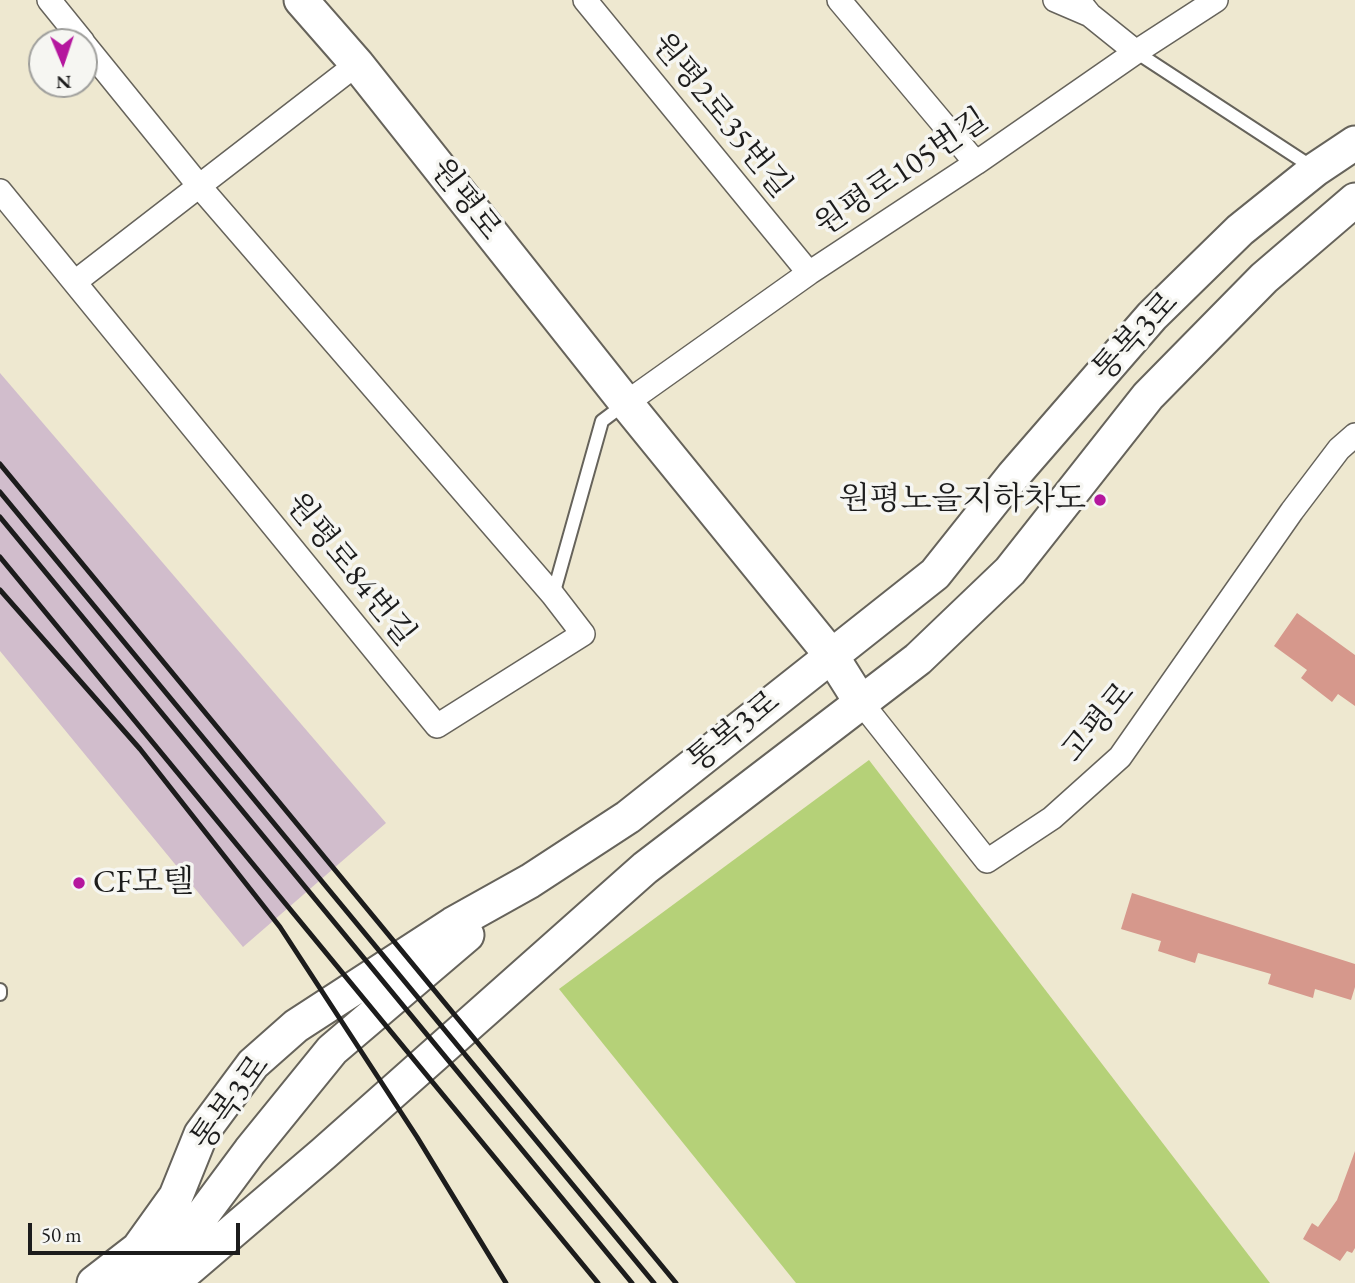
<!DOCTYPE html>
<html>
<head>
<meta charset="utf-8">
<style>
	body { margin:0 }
	#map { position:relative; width:1355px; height:1283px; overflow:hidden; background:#eee8d0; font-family:"EB Garamond",serif }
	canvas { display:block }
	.north { position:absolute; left:28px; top:28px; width:70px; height:70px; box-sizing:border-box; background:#f6f6f2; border:2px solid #9f9f9c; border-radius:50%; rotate:178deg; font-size:19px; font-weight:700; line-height:28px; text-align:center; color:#1c1c1c }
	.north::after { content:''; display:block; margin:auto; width:24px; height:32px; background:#b5179e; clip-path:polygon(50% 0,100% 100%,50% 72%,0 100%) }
	.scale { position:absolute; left:28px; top:1223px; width:212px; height:32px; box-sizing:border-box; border:4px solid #1c1c1c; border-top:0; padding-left:9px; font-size:21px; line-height:24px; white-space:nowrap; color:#1c1c1c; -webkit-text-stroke:5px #f6f6f2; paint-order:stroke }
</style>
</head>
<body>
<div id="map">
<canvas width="1355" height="1283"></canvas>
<div class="north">N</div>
<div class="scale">50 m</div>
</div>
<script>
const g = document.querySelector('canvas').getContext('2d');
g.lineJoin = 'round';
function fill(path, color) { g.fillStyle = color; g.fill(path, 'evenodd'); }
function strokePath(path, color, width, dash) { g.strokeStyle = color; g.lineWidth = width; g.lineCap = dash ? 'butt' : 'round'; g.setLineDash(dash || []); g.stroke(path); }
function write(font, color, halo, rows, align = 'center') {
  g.font = font + ' "EB Garamond","Noto Serif KR",serif'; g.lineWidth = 7; g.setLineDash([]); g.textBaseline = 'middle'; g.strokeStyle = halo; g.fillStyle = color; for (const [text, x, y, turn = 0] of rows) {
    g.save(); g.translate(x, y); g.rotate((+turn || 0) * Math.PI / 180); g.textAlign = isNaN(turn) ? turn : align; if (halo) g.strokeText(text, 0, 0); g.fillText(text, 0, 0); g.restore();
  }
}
fill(new Path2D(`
	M 0,373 L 386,823 L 243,947 L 0,651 Z`), '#d1bdcc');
fill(new Path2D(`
	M 869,760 L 1270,1283 L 796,1283 L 559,989 Z`), '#b5d178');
fill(new Path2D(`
	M 1297,613 L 1355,655 L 1355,706 L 1338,694 L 1332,702 L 1301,678 L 1307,670 L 1274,646 Z
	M 1132,893 L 1355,964 L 1355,987 L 1351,1000 L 1315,989 L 1313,998 L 1268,984 L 1271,974 L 1198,953 L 1195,963 L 1158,951 L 1161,941 L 1121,929 Z
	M 1355,1151 L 1355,1248 L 1352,1253 L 1347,1251 L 1340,1261 L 1303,1239 L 1312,1223 L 1318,1227 L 1337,1200 Z`), '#d6988c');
const lane = new Path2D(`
	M 1136,52 L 1315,169
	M 553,595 L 602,421 L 626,403
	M 0,990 L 0,994`);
const street = new Path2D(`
	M 49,0 L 83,42
	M 585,0 L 809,273
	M 839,0 L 976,163
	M 1055,0 L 1090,15
	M 1078,0 L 1090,15 L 1136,52
	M 0,191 L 437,726 L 583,634 L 553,595 L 200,187 L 84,44
	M 75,282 L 357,64
	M 626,403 L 809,273 L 976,163 L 1136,52 L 1216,0
	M 860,701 L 987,861 L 1052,818 L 1120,757 L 1292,511 L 1339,449 L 1355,435`);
const secondary = new Path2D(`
	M 301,0 L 357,64 L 626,403 L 831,655 L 860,701
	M 94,1283 L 138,1249 L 176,1196 L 201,1134 L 253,1064 L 296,1026 L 453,924 L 530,881 L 628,817 L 935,574 L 1013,476 L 1152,316 L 1240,230 L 1316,169 L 1355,143
	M 133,1283 L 201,1217 L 250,1151 L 332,1050 L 467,935
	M 172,1283 L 323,1154 L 645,868 L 918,659 L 1010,571 L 1148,396 L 1264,278 L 1355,200`);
strokePath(lane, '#66635b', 16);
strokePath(street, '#66635b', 26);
strokePath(secondary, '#66635b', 37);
strokePath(lane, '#fff', 12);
strokePath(street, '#fff', 23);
strokePath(secondary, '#fff', 33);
strokePath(new Path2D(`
	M 0,464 L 676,1283
	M 0,492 L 654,1283
	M 0,517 L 632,1283
	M 0,557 L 598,1283
	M 0,590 L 140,749 L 280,927 L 417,1137 L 506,1283`), '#1c1c1c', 5);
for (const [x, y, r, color] of [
	[1100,500,7,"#b5179e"],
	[79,883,7,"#b5179e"]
]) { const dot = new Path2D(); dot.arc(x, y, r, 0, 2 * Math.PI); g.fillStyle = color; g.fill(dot); strokePath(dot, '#f6f6f2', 2.5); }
write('32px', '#1c1c1c', '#f6f6f2', [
	["원평2로35번길",721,116,51],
	["원평로105번길",902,173,-34],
	["원평로",465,200,52],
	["통복3로",1136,337,-47],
	["원평로84번길",350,570,51],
	["고평로",1099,723,-50],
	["통복3로",734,732,-39],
	["통복3로",231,1103,-54]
]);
write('32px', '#1c1c1c', '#f6f6f2', [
	["원평노을지하차도",1086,500],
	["CF모텔",93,883,"left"]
], 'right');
</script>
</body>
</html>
